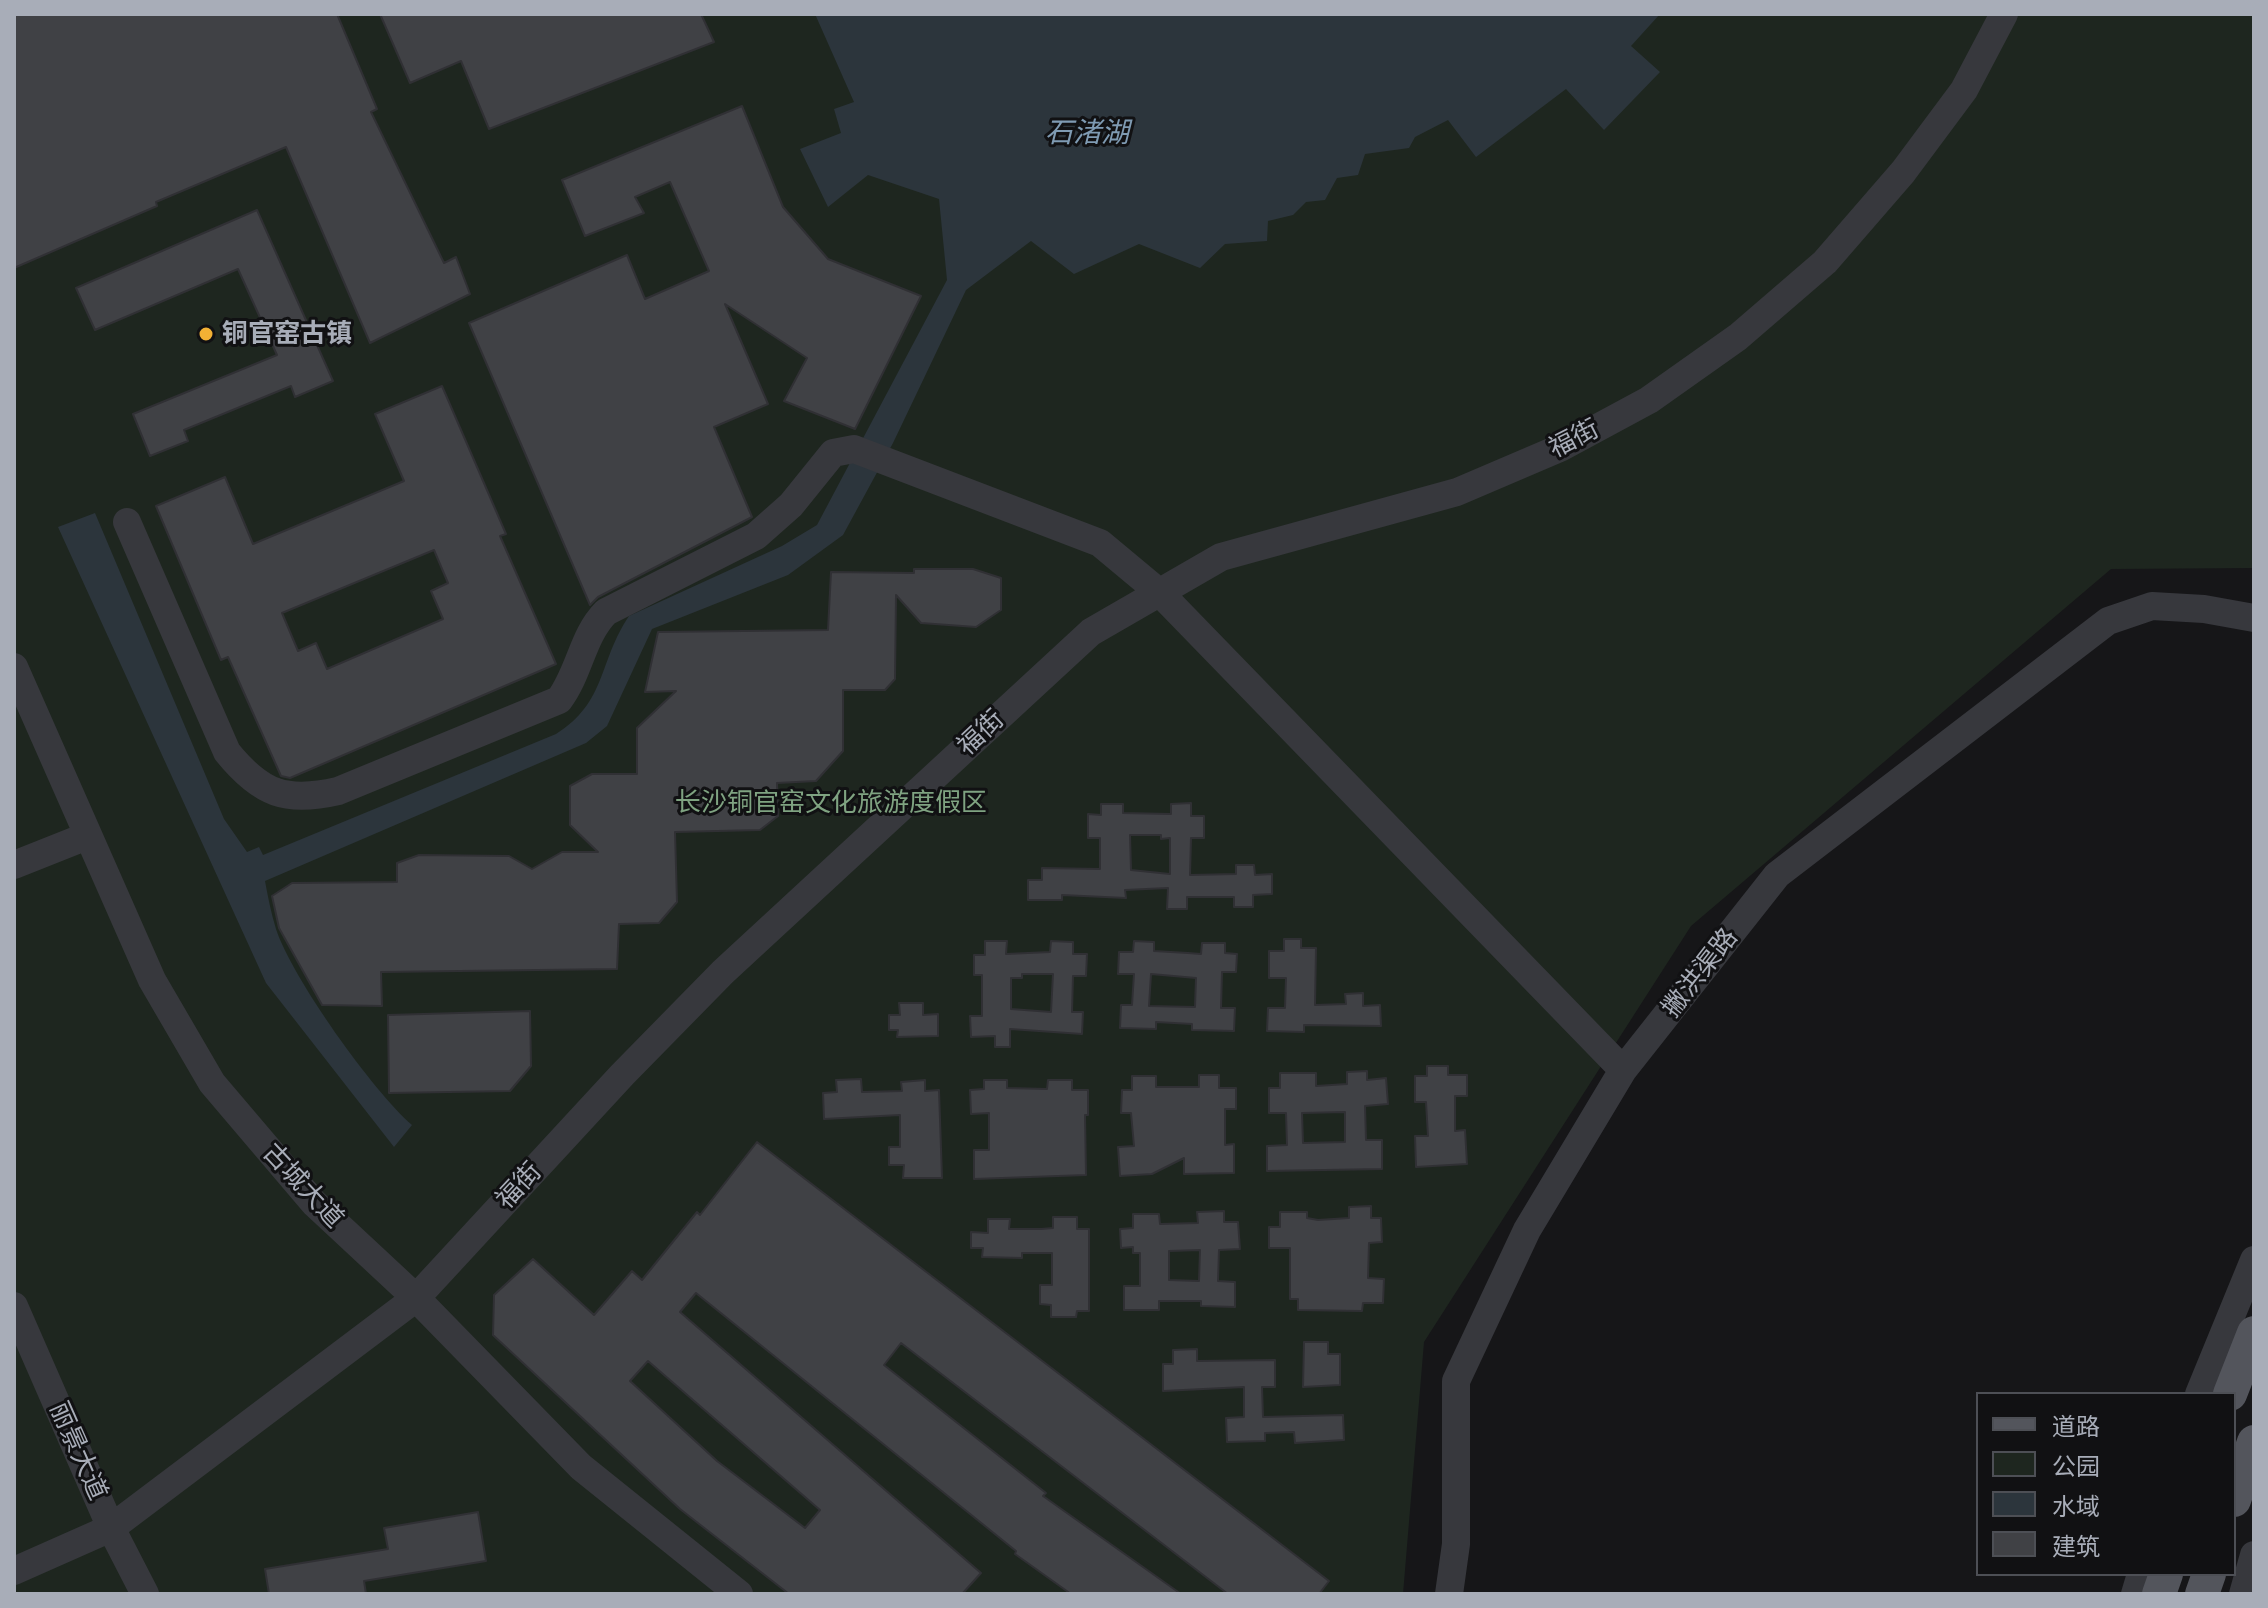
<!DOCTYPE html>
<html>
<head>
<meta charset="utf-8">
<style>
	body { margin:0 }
	#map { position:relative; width:2268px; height:1608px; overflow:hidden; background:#161618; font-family:Inter,"Noto Sans SC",sans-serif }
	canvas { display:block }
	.frame { position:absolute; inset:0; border:16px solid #a8adb8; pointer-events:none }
	.legend { position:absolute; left:1976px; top:1392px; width:260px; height:184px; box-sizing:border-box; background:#111113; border:2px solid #4d4f55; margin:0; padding:10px 14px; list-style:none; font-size:24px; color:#a8adb8 }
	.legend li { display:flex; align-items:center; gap:16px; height:40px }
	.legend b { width:40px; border:2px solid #4d4f55 }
</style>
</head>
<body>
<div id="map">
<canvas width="2268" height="1608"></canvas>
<div class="frame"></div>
<ul class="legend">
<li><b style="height:10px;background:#53555c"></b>道路</li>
<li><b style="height:22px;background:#1e261f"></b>公园</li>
<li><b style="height:22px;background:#2c353c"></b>水域</li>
<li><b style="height:22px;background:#404145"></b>建筑</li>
</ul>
</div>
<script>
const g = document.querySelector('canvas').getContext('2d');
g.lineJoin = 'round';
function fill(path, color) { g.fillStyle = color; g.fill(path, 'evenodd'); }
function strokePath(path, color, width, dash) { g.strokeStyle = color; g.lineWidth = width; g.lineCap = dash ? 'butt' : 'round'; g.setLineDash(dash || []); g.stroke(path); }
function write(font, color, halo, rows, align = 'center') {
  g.font = font + ' Inter,"Noto Sans SC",sans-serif'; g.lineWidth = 6; g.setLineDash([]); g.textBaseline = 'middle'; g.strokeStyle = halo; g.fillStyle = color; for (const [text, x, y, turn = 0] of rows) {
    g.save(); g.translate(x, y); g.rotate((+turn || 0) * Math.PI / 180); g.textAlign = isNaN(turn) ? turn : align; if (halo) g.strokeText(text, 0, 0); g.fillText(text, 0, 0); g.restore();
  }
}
fill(new Path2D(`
	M 14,14 L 2254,14 L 2254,568 L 2111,569 L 1691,926 L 1424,1342 L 1403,1594 L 14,1594 Z`), '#1e261f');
fill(new Path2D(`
	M 815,14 L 1660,14 L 1631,46 L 1660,72 L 1604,130 L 1566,89 L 1476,157 L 1448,120 L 1415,137 L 1409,148 L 1365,154 L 1358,175 L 1337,178 L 1325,200 L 1306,202 L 1293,215 L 1268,221 L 1267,241 L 1225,244 L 1200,268 L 1139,244 L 1074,274 L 1031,241 L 966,290 L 893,443 L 843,535 L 788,575 L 652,629 L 607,726 L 586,743 L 265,881 C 268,897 271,913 276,929 C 292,978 373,1091 412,1125 L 394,1147 L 266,983 L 58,527 L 95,513 L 224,819 L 247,852 L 259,847 L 263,855 L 556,734 C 607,702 598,662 629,616 L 782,546 L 817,525 L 947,280 L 939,199 L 868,175 L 828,207 L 800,149 L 841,133 L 834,109 L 854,102 Z`), '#2c353c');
const building = new Path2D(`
	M 14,14 L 337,14 L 377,109 L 371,112 L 444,263 L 456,257 L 470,294 L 370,343 L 286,147 L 156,202 L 157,206 L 14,268 Z
	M 380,14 L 701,14 L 714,42 L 489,129 L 461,61 L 410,83 Z
	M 742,106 L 783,207 L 828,259 L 921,296 L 855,429 L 784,401 L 807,358 L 725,304 L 768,404 L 714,427 L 752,517 L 598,597 L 590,605 L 469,323 L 627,255 L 645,299 L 709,271 L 670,182 L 635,197 L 644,213 L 585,236 L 562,180 Z
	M 257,210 L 333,381 L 295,397 L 291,386 L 184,430 L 188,441 L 150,456 L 133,414 L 277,355 L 238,269 L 95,330 L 76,288 Z
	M 442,386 L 506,534 L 500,536 L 556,664 L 290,778 L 281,776 L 228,657 L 221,660 L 156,506 L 225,477 L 253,544 L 404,481 L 375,414 ZM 434,550 L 448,583 L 431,591 L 443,619 L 327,669 L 316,643 L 298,651 L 282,613 Z
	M 914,569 L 973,569 L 1001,578 L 1001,610 L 976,627 L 921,623 L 896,595 L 895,679 L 885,690 L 843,690 L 843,751 L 816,781 L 777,783 L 778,816 L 760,830 L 675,832 L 677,902 L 659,923 L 619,924 L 617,969 L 381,972 L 382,1006 L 322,1005 L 279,928 L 272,896 L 292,883 L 397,882 L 397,863 L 419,855 L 509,856 L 532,869 L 562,852 L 598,852 L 570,825 L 570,786 L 592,774 L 637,774 L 637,728 L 676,691 L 645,692 L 658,632 L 828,630 L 831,572 L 914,573 Z
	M 1191,803 L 1191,816 L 1204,816 L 1204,838 L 1191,838 L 1190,875 L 1236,874 L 1236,865 L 1254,865 L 1255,875 L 1272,874 L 1272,894 L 1253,895 L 1253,907 L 1234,907 L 1234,897 L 1187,897 L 1187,909 L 1167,909 L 1168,888 L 1125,890 L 1126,898 L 1062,895 L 1062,900 L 1028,900 L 1028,880 L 1042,880 L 1042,868 L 1100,869 L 1100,838 L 1088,838 L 1088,814 L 1101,815 L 1101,804 L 1123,804 L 1123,813 L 1171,814 L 1171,804 ZM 1130,835 L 1161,835 L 1161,839 L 1170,838 L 1170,874 L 1131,870 Z
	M 1284,939 L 1301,939 L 1301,948 L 1316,948 L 1315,1005 L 1346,1004 L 1345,994 L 1363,993 L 1363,1006 L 1380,1005 L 1381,1026 L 1304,1025 L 1304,1032 L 1267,1031 L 1268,1008 L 1285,1008 L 1286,978 L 1269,978 L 1269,951 L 1284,951 Z
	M 985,941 L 1007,941 L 1006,954 L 1050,952 L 1051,941 L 1073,942 L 1073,954 L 1087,954 L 1086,976 L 1073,976 L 1072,1012 L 1083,1012 L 1082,1034 L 1010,1029 L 1010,1047 L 995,1047 L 995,1036 L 971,1037 L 970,1016 L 982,1016 L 982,975 L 974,975 L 974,955 L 985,955 ZM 1022,974 L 1053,974 L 1051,1012 L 1011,1009 L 1011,978 L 1022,978 Z
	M 1134,941 L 1154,942 L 1154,951 L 1188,953 L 1201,954 L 1202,943 L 1225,943 L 1225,953 L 1237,954 L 1236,972 L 1222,972 L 1221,1008 L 1235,1008 L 1234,1031 L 1192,1030 L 1192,1024 L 1156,1022 L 1156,1029 L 1120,1028 L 1121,1005 L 1132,1005 L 1134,974 L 1118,974 L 1119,952 L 1133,952 ZM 1151,974 L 1196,978 L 1195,1007 L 1149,1006 Z
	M 899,1003 L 923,1003 L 923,1015 L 938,1014 L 938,1036 L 897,1037 L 898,1030 L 889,1030 L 889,1015 L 900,1015 Z
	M 530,1011 L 531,1066 L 510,1091 L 389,1093 L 388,1015 Z
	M 1427,1066 L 1448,1066 L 1448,1075 L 1467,1075 L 1467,1096 L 1455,1096 L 1455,1131 L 1465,1130 L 1467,1164 L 1416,1167 L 1415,1136 L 1428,1136 L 1426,1102 L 1415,1102 L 1415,1076 L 1427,1076 Z
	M 1367,1071 L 1367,1080 L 1386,1078 L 1388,1104 L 1365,1106 L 1366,1140 L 1382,1140 L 1382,1169 L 1267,1171 L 1267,1146 L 1287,1145 L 1286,1113 L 1269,1113 L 1269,1088 L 1280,1088 L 1280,1073 L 1316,1073 L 1316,1086 L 1347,1084 L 1347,1072 ZM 1345,1112 L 1345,1142 L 1303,1143 L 1302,1113 Z
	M 1199,1075 L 1219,1075 L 1219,1088 L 1236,1088 L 1236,1109 L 1225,1109 L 1225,1145 L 1234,1144 L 1234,1173 L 1184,1174 L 1184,1158 L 1152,1174 L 1120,1176 L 1118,1147 L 1134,1146 L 1131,1113 L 1121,1113 L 1122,1090 L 1132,1090 L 1132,1076 L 1156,1076 L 1156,1087 L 1199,1087 Z
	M 861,1079 L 862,1092 L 902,1091 L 901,1082 L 925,1080 L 925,1091 L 939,1090 L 942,1178 L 903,1178 L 904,1165 L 889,1165 L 889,1147 L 900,1147 L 900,1115 L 824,1119 L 823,1093 L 837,1092 L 836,1080 Z
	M 984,1080 L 1007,1080 L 1007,1088 L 1047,1089 L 1048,1080 L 1072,1080 L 1072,1090 L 1088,1090 L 1088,1115 L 1085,1115 L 1086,1175 L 974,1179 L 974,1150 L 989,1150 L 989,1113 L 971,1114 L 970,1090 L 984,1089 Z
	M 757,1142 L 1329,1581 L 1319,1594 L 1228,1594 L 901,1343 L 884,1365 L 1046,1493 L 1043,1496 L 1181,1594 L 1071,1594 L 1015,1554 L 1016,1551 L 696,1293 L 680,1312 L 981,1573 L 962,1594 L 789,1594 L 680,1509 L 493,1335 L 494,1295 L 533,1259 L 594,1315 L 632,1271 L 642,1280 L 697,1212 L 700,1215 ZM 648,1361 L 820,1510 L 805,1528 L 717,1461 L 630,1381 Z
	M 1371,1206 L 1371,1218 L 1381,1218 L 1382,1242 L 1369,1243 L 1368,1278 L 1384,1279 L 1383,1303 L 1363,1303 L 1362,1311 L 1298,1310 L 1298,1299 L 1290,1299 L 1290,1248 L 1269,1248 L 1269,1227 L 1280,1227 L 1280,1212 L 1307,1212 L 1307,1218 L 1318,1220 L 1349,1218 L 1349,1207 Z
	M 1224,1211 L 1224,1222 L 1238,1222 L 1240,1249 L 1219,1250 L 1218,1281 L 1235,1282 L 1235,1307 L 1201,1306 L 1201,1301 L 1159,1301 L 1159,1310 L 1124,1310 L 1124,1286 L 1140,1286 L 1140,1253 L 1133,1253 L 1133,1247 L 1121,1248 L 1120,1229 L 1133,1228 L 1133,1214 L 1159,1214 L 1160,1224 L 1198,1223 L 1197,1212 ZM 1200,1250 L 1199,1281 L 1169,1280 L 1169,1251 Z
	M 1053,1217 L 1077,1217 L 1077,1229 L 1089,1229 L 1089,1311 L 1077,1311 L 1076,1317 L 1051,1317 L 1051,1305 L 1040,1304 L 1040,1285 L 1052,1285 L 1052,1253 L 1022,1253 L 1022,1258 L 982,1257 L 983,1248 L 971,1248 L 971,1232 L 988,1233 L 988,1219 L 1010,1219 L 1009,1229 L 1041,1229 L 1053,1228 Z
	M 1304,1342 L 1328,1342 L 1328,1354 L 1340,1354 L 1340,1385 L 1303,1387 Z
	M 1197,1349 L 1197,1361 L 1275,1360 L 1275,1387 L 1262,1387 L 1263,1417 L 1343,1415 L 1344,1440 L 1295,1443 L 1294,1432 L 1265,1433 L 1265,1441 L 1227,1442 L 1226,1418 L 1244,1417 L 1244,1387 L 1163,1391 L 1163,1364 L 1173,1364 L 1173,1350 Z
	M 478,1512 L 486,1561 L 364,1581 L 366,1594 L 269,1594 L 265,1569 L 388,1549 L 384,1528 Z`);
fill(building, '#404145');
strokePath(building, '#303034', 2);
strokePath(new Path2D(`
	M 127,522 L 227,752 C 261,794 286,803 338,791 L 559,700 C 580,672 582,636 606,612 L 756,536 L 791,505 L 833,453 L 854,449 L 1100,543 L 1160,593 L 1623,1070
	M 14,667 L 152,980 L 212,1083 L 314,1203 L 416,1298 L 581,1467 L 739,1594
	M 14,865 L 87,836
	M 14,1306 L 111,1528 L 145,1594
	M 2199,1394 L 2254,1260
	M 14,1571 L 111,1528 L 416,1298 L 622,1075 L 723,972 L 1091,632 L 1221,557 L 1457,492 L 1560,448 L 1649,400 L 1738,337 L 1825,262 L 1903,172 L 1964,90 L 2004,14
	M 1449,1594 L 1456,1544 L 1456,1381 L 1527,1230 L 1623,1070 L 1777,875 L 2108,621 L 2152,606 L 2204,609 L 2254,618
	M 2135,1594 L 2141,1574
	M 2243,1594 L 2254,1555`), '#37383d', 28);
strokePath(new Path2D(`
	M 2230,1394 L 2254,1333
	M 2234,1500 L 2254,1442
	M 2159,1594 L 2166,1574
	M 2202,1594 L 2209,1574`), '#53555c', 34);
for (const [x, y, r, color] of [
	[206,334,8,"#f2b134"]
]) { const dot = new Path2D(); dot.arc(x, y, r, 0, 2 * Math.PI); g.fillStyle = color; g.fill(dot); strokePath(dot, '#111113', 3); }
write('bold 26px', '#a8adb8', '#111113', [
	["铜官窑古镇",222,334]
], 'left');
write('26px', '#a8adb8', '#111113', [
	["福街",1574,439,-27],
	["福街",981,733,-43],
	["撇洪渠路",1700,973,-52],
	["古城大道",303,1186,47],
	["福街",519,1186,-47],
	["丽景大道",78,1451,66]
]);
write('26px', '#7fa381', '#111113', [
	["长沙铜官窑文化旅游度假区",831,803]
]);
write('italic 28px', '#7f9bb3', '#111113', [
	["石渚湖",1087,134]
]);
</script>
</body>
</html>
